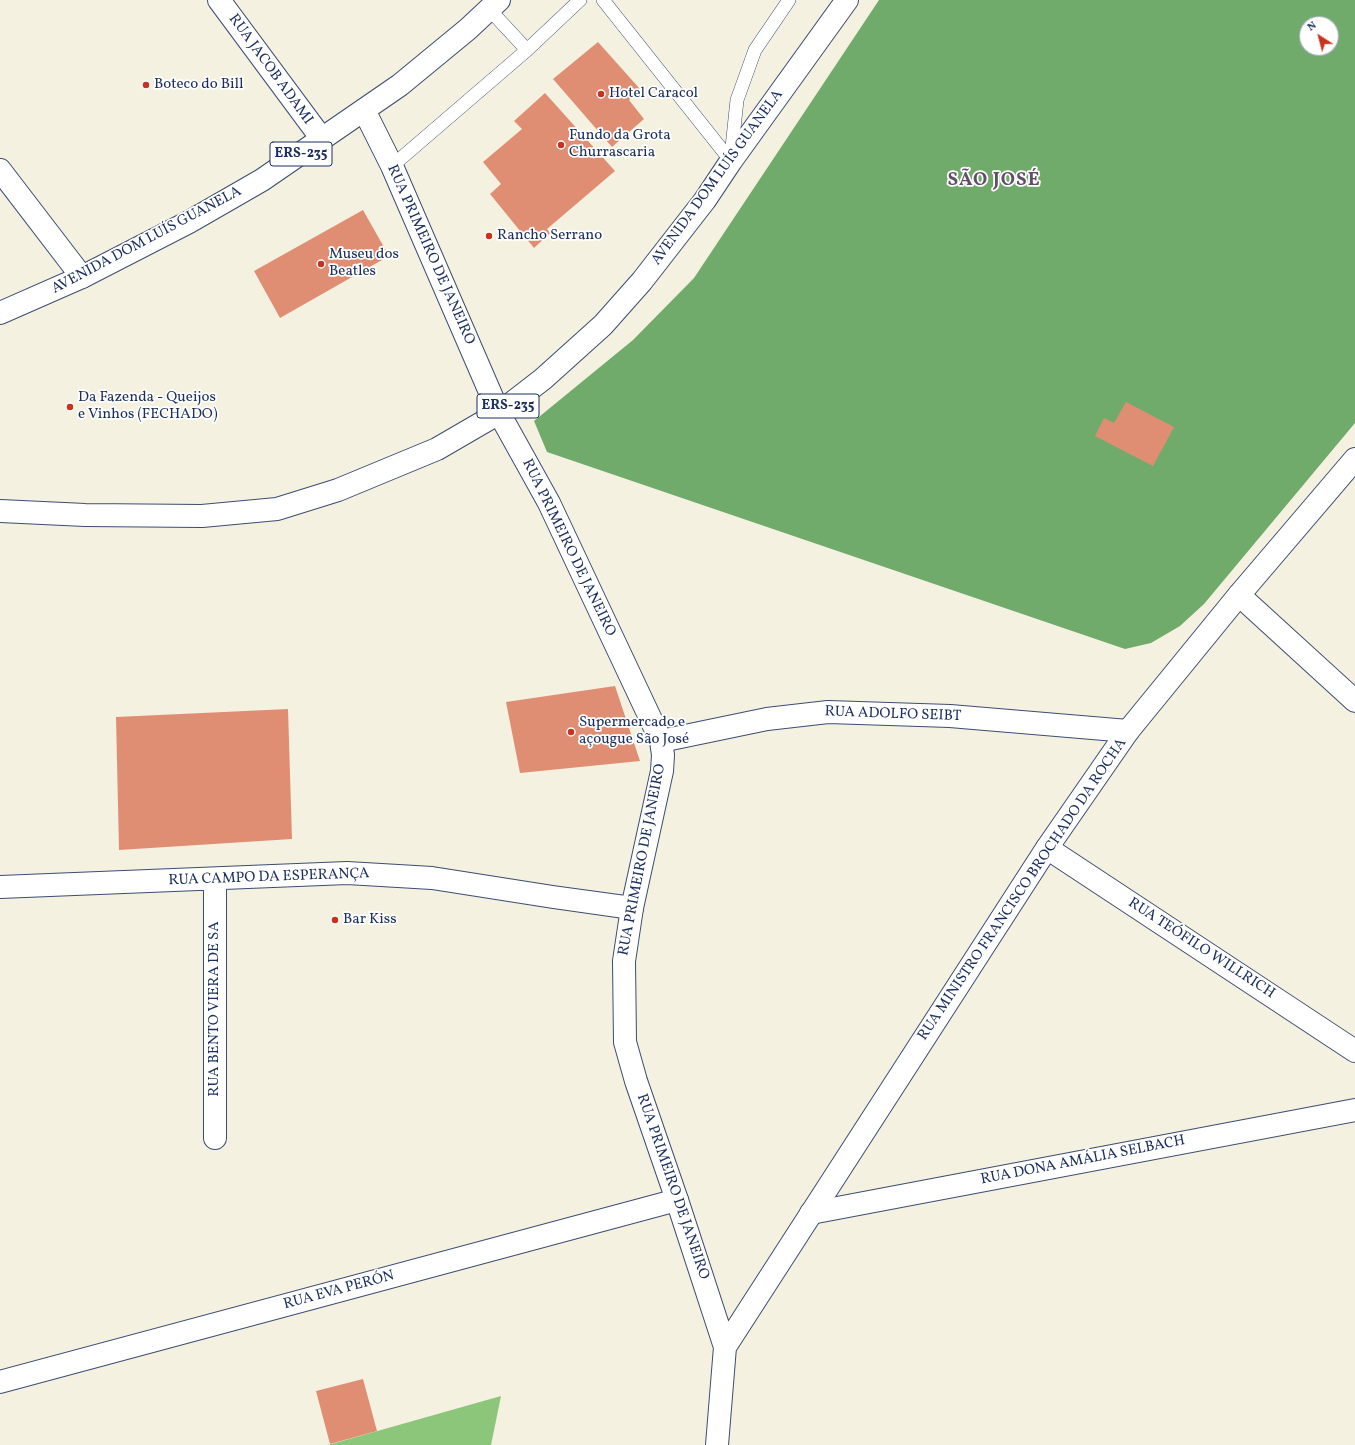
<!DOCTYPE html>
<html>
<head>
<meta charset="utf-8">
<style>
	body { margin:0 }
	#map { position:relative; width:1355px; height:1445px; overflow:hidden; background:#f4f1e1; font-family:Vollkorn,serif }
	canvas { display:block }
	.north { position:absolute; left:1299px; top:16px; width:40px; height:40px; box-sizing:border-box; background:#fff; border:1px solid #a4acbf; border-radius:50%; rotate:324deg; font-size:11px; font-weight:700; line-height:16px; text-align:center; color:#1b2f5e }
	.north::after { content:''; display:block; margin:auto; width:14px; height:18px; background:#c8321e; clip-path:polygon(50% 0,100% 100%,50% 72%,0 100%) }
</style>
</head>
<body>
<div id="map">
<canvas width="1355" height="1445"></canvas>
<div class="north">N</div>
</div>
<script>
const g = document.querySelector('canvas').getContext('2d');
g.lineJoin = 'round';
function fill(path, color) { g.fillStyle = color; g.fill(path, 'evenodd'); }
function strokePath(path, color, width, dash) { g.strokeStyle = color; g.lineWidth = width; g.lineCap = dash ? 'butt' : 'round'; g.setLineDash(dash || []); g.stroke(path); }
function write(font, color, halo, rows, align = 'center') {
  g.font = font + ' Vollkorn,serif'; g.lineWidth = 3.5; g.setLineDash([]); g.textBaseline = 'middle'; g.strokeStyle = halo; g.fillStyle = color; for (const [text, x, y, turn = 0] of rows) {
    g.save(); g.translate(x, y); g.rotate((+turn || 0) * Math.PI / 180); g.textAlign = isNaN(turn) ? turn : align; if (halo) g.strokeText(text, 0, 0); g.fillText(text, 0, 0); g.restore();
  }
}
fill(new Path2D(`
	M 501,1396 L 491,1445 L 328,1445 Z`), '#8cc67b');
fill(new Path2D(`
	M 879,0 L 1355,0 L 1355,423 L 1204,604 L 1180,626 L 1151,643 L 1125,649 L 547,452 L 534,421 L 633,340 L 694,278 ZM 1307,24 L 1331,24 L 1331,48 L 1307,48 Z`), '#71ab6b');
fill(new Path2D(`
	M 598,42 L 640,89 L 629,100 L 644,119 L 612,147 L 553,79 Z
	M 545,93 L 615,171 L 547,229 L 550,233 L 534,248 L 490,194 L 501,184 L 483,162 L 522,129 L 514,121 Z
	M 363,210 L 389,256 L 280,318 L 254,271 Z
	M 1126,402 L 1174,427 L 1153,466 L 1095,436 L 1104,418 L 1114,423 Z
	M 615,686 L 640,761 L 520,773 L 506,702 Z
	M 288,709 L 292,839 L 119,850 L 116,717 Z
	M 363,1379 L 377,1431 L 330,1444 L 316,1391 Z`), '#e08e73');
const service = new Path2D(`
	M 603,0 L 731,161
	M 489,9 L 527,50 L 580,0
	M 731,157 L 737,100 L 755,50 L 789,0
	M 392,166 L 527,50`);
const minor = new Path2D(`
	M 219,0 L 322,139
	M 0,170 L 82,277
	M 1239,595 L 1355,701
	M 661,741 L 767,719 L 828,712 L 950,716 L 1128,731
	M 1047,848 L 1355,1051
	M 0,887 L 347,873 L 432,878 L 553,897 L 632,908
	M 215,1138 L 215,879
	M 811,1213 L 1355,1110
	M 0,1382 L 677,1200`);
const tertiary = new Path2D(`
	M 364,110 L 392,166 L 499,413 L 549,503 L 661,741 L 663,755 L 662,771 L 632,908 L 624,961 L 625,1042 L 636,1081 L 677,1200 L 725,1347 L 717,1445
	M 725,1347 L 1047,848 L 1128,731 L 1239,595 L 1355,459`);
const primary = new Path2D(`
	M 0,313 L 82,277 L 189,222 L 262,180 L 400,85 L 468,29 L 499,0
	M 0,511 L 85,515 L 202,516 L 277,509 L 338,490 L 437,449 L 499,413 L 543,379 L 603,325 L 642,281 L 705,200 L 731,161 L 847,0`);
strokePath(service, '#3c4c72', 14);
strokePath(minor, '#3c4c72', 24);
strokePath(tertiary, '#3c4c72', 24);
strokePath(primary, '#3c4c72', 24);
strokePath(service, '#fff', 13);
strokePath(minor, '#fff', 22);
strokePath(tertiary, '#fff', 22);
strokePath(primary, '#fff', 22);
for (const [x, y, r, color] of [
	[146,85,4,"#c8321e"],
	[601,94,4,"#c8321e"],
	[561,145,4,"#c8321e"],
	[489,236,4,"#c8321e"],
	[321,264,4,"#c8321e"],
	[70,407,4,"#c8321e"],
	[571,732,4,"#c8321e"],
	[335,920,4,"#c8321e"]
]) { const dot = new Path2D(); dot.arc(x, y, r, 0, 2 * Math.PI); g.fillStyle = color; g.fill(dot); strokePath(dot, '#fff', 1.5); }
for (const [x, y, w] of [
	[301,154,62],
	[508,406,62]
]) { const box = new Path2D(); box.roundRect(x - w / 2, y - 12, w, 24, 3); g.fillStyle = '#fff'; g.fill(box); strokePath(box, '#1b2f5e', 1); }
write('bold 14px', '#1b2f5e', null, [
	["ERS-235",301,154],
	["ERS-235",508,406]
]);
write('15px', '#1b2f5e', '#fff', [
	["RUA JACOB ADAMI",270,70,54],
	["AVENIDA DOM LUÍS GUANELA",718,178,-54],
	["AVENIDA DOM LUÍS GUANELA",147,241,-28],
	["RUA PRIMEIRO DE JANEIRO",430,255,66],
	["RUA PRIMEIRO DE JANEIRO",568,548,64],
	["RUA ADOLFO SEIBT",893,715,2],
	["RUA PRIMEIRO DE JANEIRO",643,860,-79],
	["RUA CAMPO DA ESPERANÇA",269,878,-2],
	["RUA MINISTRO FRANCISCO BROCHADO DA ROCHA",1023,890,-56],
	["RUA TEÓFILO WILLRICH",1201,949,33],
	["RUA BENTO VIERA DE SA",215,1009,-90],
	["RUA DONA AMÁLIA SELBACH",1083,1161,-11],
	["RUA PRIMEIRO DE JANEIRO",672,1187,71],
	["RUA EVA PERÓN",339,1291,-15]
]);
write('15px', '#1b2f5e', '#fff', [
	["Boteco do Bill",154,85],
	["Hotel Caracol",609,94],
	["Fundo da Grota",569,136],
	["Churrascaria",569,153],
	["Rancho Serrano",497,236],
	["Museu dos",329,255],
	["Beatles",329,272],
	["Da Fazenda - Queijos",78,398],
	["e Vinhos (FECHADO)",78,415],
	["Supermercado e",579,723],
	["açougue São José",579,740],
	["Bar Kiss",343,920]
], 'left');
g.letterSpacing = '1px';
write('bold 19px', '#605065', '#fff', [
	["SÃO JOSÉ",994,182]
]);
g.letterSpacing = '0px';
</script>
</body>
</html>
